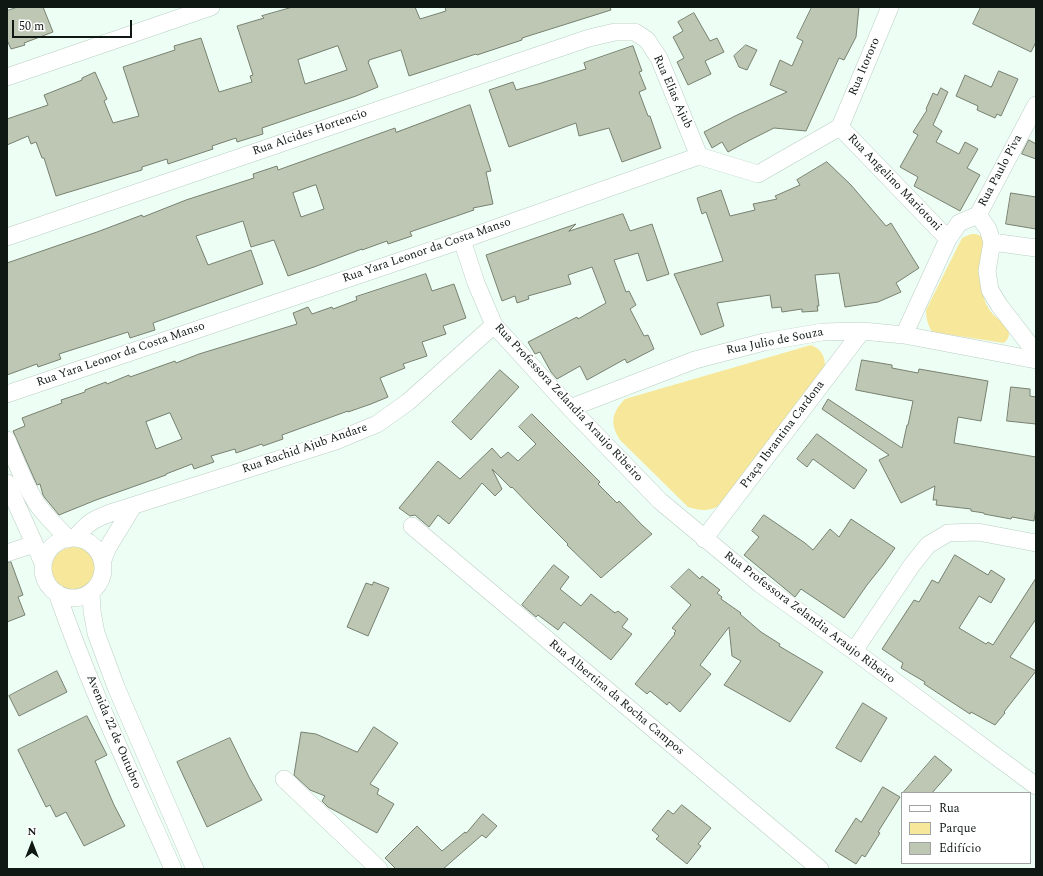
<!DOCTYPE html>
<html>
<head>
<meta charset="utf-8">
<style>
	body { margin:0 }
	#map { position:relative; width:1043px; height:876px; overflow:hidden; background:#edfef5; font-family:Spectral,serif }
	canvas { display:block }
	.frame { position:absolute; inset:0; border:8px solid #101814; pointer-events:none }
	.legend { position:absolute; left:901px; top:792px; width:130px; height:72px; box-sizing:border-box; background:#fff; border:1px solid #9fa3a1; margin:0; padding:5px 7px; list-style:none; font-size:12px; color:#101814 }
	.legend li { display:flex; align-items:center; gap:8px; height:20px }
	.legend b { width:20px; border:1px solid #9fa3a1 }
	.north { position:absolute; left:12px; top:824px; width:40px; height:40px; -webkit-text-stroke:3px #fff; paint-order:stroke; rotate:0deg; font-size:11px; font-weight:700; line-height:16px; text-align:center; color:#101814 }
	.north::after { content:''; display:block; margin:auto; width:14px; height:18px; background:#101814; clip-path:polygon(50% 0,100% 100%,50% 72%,0 100%) }
	.scale { position:absolute; left:12px; top:20px; width:120px; height:18px; box-sizing:border-box; border:2px solid #101814; border-top:0; padding-left:5px; font-size:12px; line-height:14px; white-space:nowrap; color:#101814; -webkit-text-stroke:3px #fff; paint-order:stroke }
</style>
</head>
<body>
<div id="map">
<canvas width="1043" height="876"></canvas>
<div class="frame"></div>
<ul class="legend">
<li><b style="height:5px;background:#fff"></b>Rua</li>
<li><b style="height:11px;background:#f7e79b"></b>Parque</li>
<li><b style="height:11px;background:#bdc7b4"></b>Edifício</li>
</ul>
<div class="north">N</div>
<div class="scale">50 m</div>
</div>
<script>
const g = document.querySelector('canvas').getContext('2d');
g.lineJoin = 'round';
function fill(path, color) { g.fillStyle = color; g.fill(path, 'evenodd'); }
function strokePath(path, color, width, dash) { g.strokeStyle = color; g.lineWidth = width; g.lineCap = dash ? 'butt' : 'round'; g.setLineDash(dash || []); g.stroke(path); }
function write(font, color, halo, rows, align = 'center') {
  g.font = font + ' Spectral,serif'; g.lineWidth = 3.5; g.setLineDash([]); g.textBaseline = 'middle'; g.strokeStyle = halo; g.fillStyle = color; for (const [text, x, y, turn = 0] of rows) {
    g.save(); g.translate(x, y); g.rotate((+turn || 0) * Math.PI / 180); g.textAlign = isNaN(turn) ? turn : align; if (halo) g.strokeText(text, 0, 0); g.fillText(text, 0, 0); g.restore();
  }
}
fill(new Path2D(`
	M 971,234 L 976,234 L 985,238 C 983,259 977,291 989,309 C 993,316 1002,321 1007,327 C 1010,333 1010,338 1004,343 L 932,332 C 928,325 926,319 926,310 L 962,238 Z
	M 811,345 C 821,349 825,356 825,366 L 724,503 C 711,511 703,512 688,507 L 620,440 C 610,424 611,413 625,399 Z
	M51 570a23 23 0 1 1 46 0a23 23 0 1 1-46 0Z`), '#f7e79b');
const building = new Path2D(`
	M 18,7 L 43,7 L 53,32 L 24,43 L 25,45 L 11,49 L 7,40 L 7,11 Z
	M 293,7 L 415,7 L 420,19 L 446,11 L 445,7 L 610,7 L 611,10 L 522,38 L 522,40 L 477,55 L 476,54 L 409,76 L 401,50 L 369,60 L 369,62 L 368,62 L 378,87 L 356,96 L 262,128 L 263,134 L 237,142 L 236,138 L 212,146 L 213,149 L 168,164 L 167,159 L 142,167 L 142,170 L 56,196 L 44,158 L 42,158 L 36,142 L 31,144 L 28,136 L 7,145 L 7,119 L 48,105 L 44,95 L 82,80 L 82,78 L 95,72 L 107,99 L 104,101 L 113,123 L 139,116 L 123,67 L 175,50 L 174,46 L 201,38 L 219,92 L 252,82 L 250,76 L 253,75 L 237,26 L 264,18 L 262,16 ZM 338,46 L 347,70 L 305,84 L 298,60 Z
	M 812,7 L 859,7 L 856,37 L 844,60 L 839,58 L 806,131 L 774,128 L 748,141 L 728,152 L 722,142 L 712,148 L 704,132 L 735,116 L 787,92 L 770,85 L 780,60 L 792,66 L 803,41 L 797,38 Z
	M 981,7 L 1036,7 L 1036,42 L 1031,52 L 973,24 Z
	M 694,13 L 710,41 L 717,38 L 724,52 L 705,61 L 711,74 L 688,85 L 677,62 L 684,58 L 673,37 L 683,31 L 678,22 Z
	M 746,45 L 757,50 L 747,70 L 739,67 L 734,56 Z
	M 633,46 L 642,71 L 639,72 L 646,89 L 639,92 L 648,116 L 650,116 L 661,148 L 622,162 L 609,128 L 579,136 L 576,123 L 509,147 L 489,90 L 513,82 L 516,90 L 538,84 L 586,69 L 584,63 Z
	M 999,71 L 1018,79 L 1001,116 L 997,114 L 995,118 L 977,110 L 978,106 L 956,96 L 965,75 L 991,87 Z
	M 941,88 L 948,92 L 933,125 L 942,131 L 936,142 L 959,154 L 965,142 L 978,149 L 967,168 L 980,175 L 960,211 L 914,186 L 918,177 L 900,167 L 918,135 L 913,132 L 927,110 L 926,109 L 933,93 L 937,95 Z
	M 470,105 L 491,171 L 486,172 L 493,204 L 473,208 L 474,210 L 410,232 L 412,236 L 388,244 L 387,241 L 362,250 L 362,249 L 314,267 L 288,276 L 274,240 L 251,247 L 243,221 L 196,236 L 208,265 L 251,250 L 263,284 L 153,323 L 155,330 L 130,338 L 128,332 L 59,354 L 61,359 L 38,367 L 37,364 L 7,375 L 7,263 L 97,232 L 142,215 L 143,217 L 186,200 L 254,178 L 253,174 L 277,166 L 278,170 L 395,128 L 396,132 ZM 316,185 L 324,209 L 301,217 L 293,193 Z
	M 1029,140 L 1036,144 L 1036,159 L 1022,154 Z
	M 827,162 L 851,185 L 886,226 L 891,223 L 919,268 L 896,283 L 901,292 L 878,302 L 845,307 L 839,273 L 815,275 L 819,306 L 817,306 L 818,311 L 802,312 L 802,309 L 782,312 L 781,307 L 772,308 L 770,295 L 717,303 L 724,326 L 701,335 L 674,274 L 723,261 L 706,212 L 702,214 L 697,198 L 721,190 L 730,216 L 755,210 L 753,204 L 777,199 L 775,196 L 800,185 L 797,180 Z
	M 1011,193 L 1036,197 L 1036,229 L 1006,224 Z
	M 623,214 L 630,231 L 652,224 L 669,274 L 647,281 L 638,253 L 614,260 L 626,292 L 629,291 L 636,305 L 630,309 L 644,336 L 648,335 L 654,349 L 627,363 L 625,359 L 587,380 L 580,366 L 557,379 L 551,372 L 540,352 L 535,354 L 528,342 L 577,317 L 578,319 L 606,303 L 592,267 L 568,275 L 571,284 L 528,296 L 529,299 L 517,303 L 515,296 L 502,301 L 486,255 L 576,224 L 569,231 Z
	M 426,274 L 432,291 L 454,284 L 466,318 L 443,326 L 446,334 L 422,342 L 427,356 L 403,364 L 405,368 L 380,378 L 388,397 L 371,404 L 348,412 L 348,411 L 282,435 L 283,439 L 263,446 L 262,444 L 236,453 L 235,449 L 211,456 L 214,462 L 194,469 L 192,464 L 166,474 L 166,475 L 96,500 L 59,515 L 45,498 L 43,495 L 40,484 L 37,485 L 13,431 L 25,426 L 22,418 L 62,403 L 61,400 L 85,392 L 85,390 L 106,382 L 107,384 L 129,375 L 130,377 L 175,361 L 176,363 L 199,354 L 297,324 L 293,313 L 308,307 L 312,314 L 332,307 L 333,309 L 357,300 L 356,297 ZM 170,413 L 182,439 L 156,449 L 146,422 Z
	M 862,360 L 892,365 L 892,368 L 918,373 L 919,369 L 988,381 L 981,421 L 958,417 L 954,443 L 1036,457 L 1036,507 L 1034,521 L 1012,517 L 1011,519 L 984,514 L 984,513 L 971,511 L 971,509 L 936,505 L 937,500 L 933,500 L 935,486 L 901,503 L 879,460 L 889,455 L 822,409 L 828,399 L 902,448 L 907,425 L 908,425 L 913,401 L 856,390 Z
	M 500,370 L 519,387 L 471,440 L 452,422 Z
	M 1011,387 L 1030,389 L 1030,396 L 1036,397 L 1036,424 L 1007,421 Z
	M 532,414 L 600,482 L 598,484 L 617,503 L 619,501 L 642,525 L 652,534 L 601,578 L 567,545 L 568,544 L 535,511 L 512,487 L 511,488 L 492,469 L 502,489 L 495,496 L 482,483 L 449,524 L 438,515 L 429,527 L 415,515 L 410,516 L 399,508 L 438,461 L 460,479 L 492,448 L 501,458 L 508,452 L 518,461 L 536,444 L 519,427 Z
	M 817,434 L 867,470 L 854,489 L 813,459 L 807,467 L 797,459 Z
	M 764,515 L 805,543 L 813,550 L 830,529 L 839,537 L 851,519 L 895,548 L 883,565 L 867,585 L 844,618 L 801,589 L 795,597 L 744,555 L 759,537 L 752,531 Z
	M 955,555 L 988,575 L 991,570 L 1005,579 L 991,603 L 979,596 L 959,628 L 986,644 L 988,642 L 993,645 L 1036,578 L 1036,619 L 1010,657 L 1036,671 L 1004,712 L 1005,713 L 995,725 L 971,712 L 970,714 L 924,684 L 925,682 L 901,668 L 903,663 L 882,649 L 914,600 L 919,602 L 932,580 L 938,583 Z
	M 11,562 L 23,595 L 18,597 L 25,615 L 7,622 L 7,563 Z
	M 554,565 L 569,577 L 560,589 L 581,606 L 591,594 L 615,613 L 618,611 L 628,619 L 622,627 L 632,634 L 611,660 L 564,622 L 558,630 L 538,615 L 536,617 L 522,605 Z
	M 689,569 L 700,579 L 702,576 L 720,590 L 717,593 L 722,597 L 721,599 L 741,613 L 740,614 L 761,632 L 780,644 L 779,646 L 823,672 L 790,722 L 724,685 L 741,661 L 732,656 L 729,627 L 700,665 L 711,674 L 680,712 L 669,702 L 667,705 L 650,691 L 647,694 L 635,684 L 675,634 L 674,633 L 676,631 L 672,628 L 691,605 L 671,587 Z
	M 374,582 L 389,588 L 368,636 L 347,627 L 366,583 L 372,585 Z
	M 57,671 L 67,692 L 19,716 L 9,696 Z
	M 863,703 L 887,718 L 861,762 L 836,748 Z
	M 87,716 L 107,755 L 95,761 L 114,805 L 125,826 L 84,846 L 66,812 L 56,817 L 50,805 L 46,807 L 18,750 Z
	M 374,727 L 398,743 L 370,784 L 379,789 L 377,794 L 394,804 L 377,833 L 328,807 L 322,801 L 325,796 L 310,790 L 294,775 L 301,732 L 316,734 L 357,752 Z
	M 230,738 L 249,777 L 262,800 L 207,827 L 177,762 Z
	M 935,756 L 952,770 L 932,793 L 903,793 Z
	M 883,787 L 900,797 L 878,832 L 880,833 L 865,857 L 862,855 L 856,864 L 835,851 L 856,818 L 861,822 Z
	M 682,805 L 711,828 L 698,844 L 701,846 L 687,864 L 656,839 L 659,836 L 652,830 L 668,810 L 673,814 Z
	M 483,814 L 497,826 L 486,838 L 482,835 L 443,869 L 396,869 L 385,858 L 417,826 L 442,851 L 465,832 L 466,833 Z`);
fill(building, '#bdc7b4');
strokePath(building, '#788170', 1);
const minor = new Path2D(`
	M 7,77 L 211,7
	M 840,127 L 948,239
	M 840,127 L 890,7
	M 978,215 L 988,229 L 992,242 L 987,271 L 990,290 L 999,305 L 1036,353
	M 7,237 L 548,52 L 589,38 L 615,32 L 635,32 L 647,40 L 659,58 L 699,156
	M 462,240 L 476,283 L 494,325 L 570,408 L 660,501 L 760,584 L 854,651 L 1036,786
	M 992,242 L 1036,248
	M 904,335 L 948,239 L 959,223 L 978,215 L 1036,105
	M 7,394 L 462,240 L 699,156 L 758,174 L 840,127
	M 570,408 L 695,360 L 764,342 L 822,332 L 862,331 L 904,335 L 1036,360
	M 7,440 C 16,461 24,484 37,504 C 46,517 58,527 68,539
	M 7,483 L 43,563
	M 412,526 L 820,869
	M43 568a30 30 0 1 1 60 0a30 30 0 1 1-60 0Z
	M 75,538 C 88,522 94,519 113,512 L 336,441 L 377,424 L 408,402 L 494,325
	M 704,539 L 862,331
	M 7,553 L 34,544
	M 103,560 L 107,549 L 133,506
	M 91,592 L 92,611 L 96,633 L 116,687 L 195,869
	M 57,593 C 90,688 133,778 173,869
	M 854,651 L 912,565 L 928,545 L 948,533 L 978,532 L 1036,543
	M 284,779 L 379,869`);
strokePath(minor, '#b9cfc3', 18);
strokePath(minor, '#fff', 17);
write('12px', '#101814', '#fff', [
	["Rua Itororo",865,67,-67],
	["Rua Elias Ajub",672,92,66],
	["Rua Alcides Hortencio",310,133,-19],
	["Rua Paulo Piva",1001,171,-62],
	["Rua Angelino Mariotoni",894,183,46],
	["Rua Yara Leonor da Costa Manso",427,251,-19],
	["Rua Julio de Souza",775,342,-11],
	["Rua Yara Leonor da Costa Manso",121,355,-19],
	["Rua Professora Zelandia Araujo Ribeiro",568,403,47],
	["Praça Ibrantina Cardona",783,435,-53],
	["Rua Rachid Ajub Andare",305,449,-19],
	["Rua Professora Zelandia Araujo Ribeiro",809,618,37],
	["Rua Albertina da Rocha Campos",616,698,40],
	["Avenida 22 de Outubro",113,732,67]
]);
</script>
</body>
</html>
